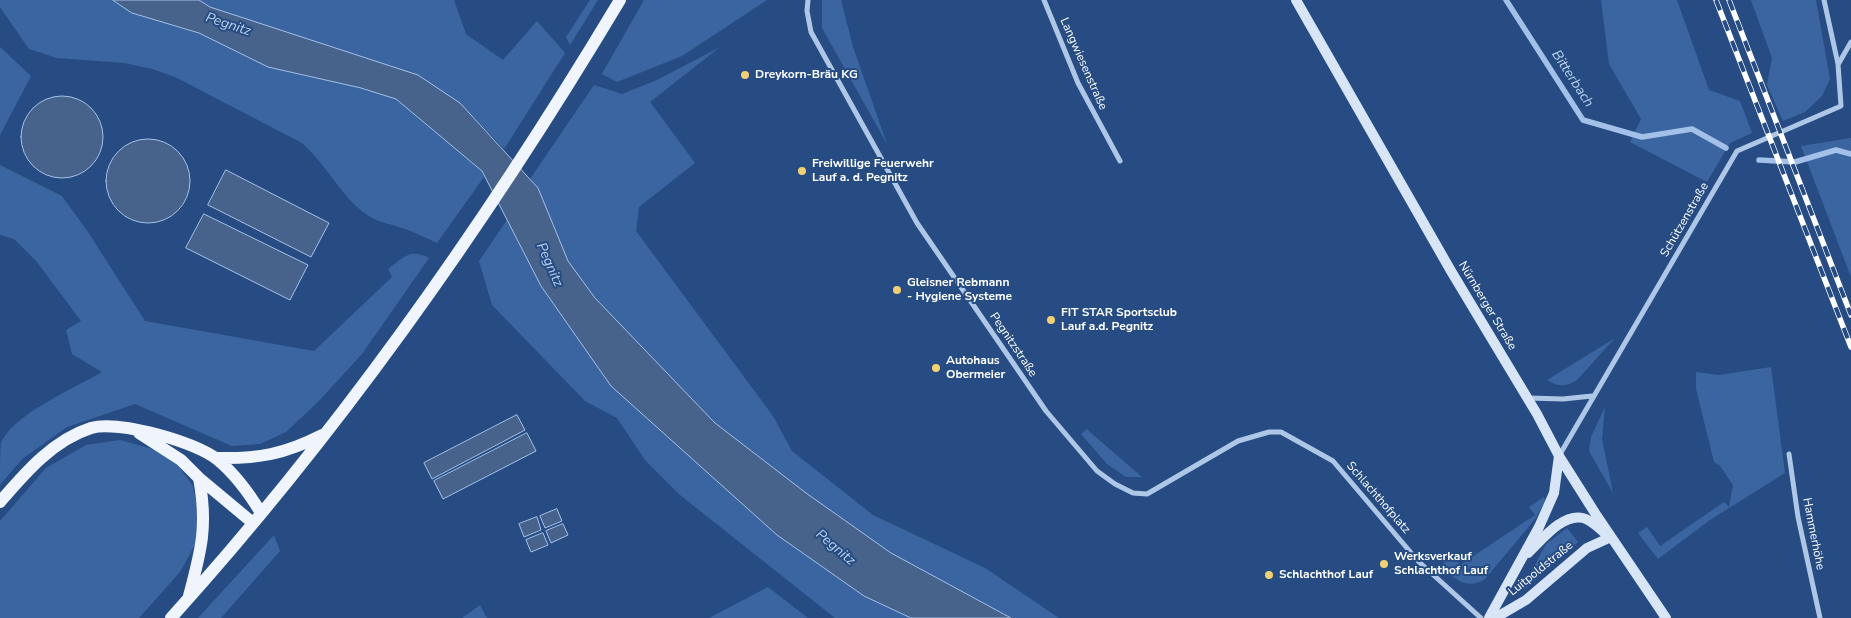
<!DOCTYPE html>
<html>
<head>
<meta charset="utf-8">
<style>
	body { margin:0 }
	canvas { display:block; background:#264c83 }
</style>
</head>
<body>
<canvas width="1851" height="618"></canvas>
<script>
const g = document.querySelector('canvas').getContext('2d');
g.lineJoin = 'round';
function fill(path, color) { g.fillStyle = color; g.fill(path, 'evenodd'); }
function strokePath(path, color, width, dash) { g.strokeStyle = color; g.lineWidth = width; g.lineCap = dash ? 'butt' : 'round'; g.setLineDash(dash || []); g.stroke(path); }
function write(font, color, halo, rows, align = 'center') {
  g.font = font + ' "Nunito Sans",sans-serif'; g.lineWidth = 4; g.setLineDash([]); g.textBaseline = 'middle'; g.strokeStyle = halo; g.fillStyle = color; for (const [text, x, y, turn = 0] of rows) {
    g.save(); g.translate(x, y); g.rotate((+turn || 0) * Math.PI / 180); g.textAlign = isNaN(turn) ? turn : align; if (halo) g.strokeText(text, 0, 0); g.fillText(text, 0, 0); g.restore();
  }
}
fill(new Path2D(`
	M 0,0 L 113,0 L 132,13 L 199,33 L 268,67 L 361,88 L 396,99 L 482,171 L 484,177 L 437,243 C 426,238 414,232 402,228 C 388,223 375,222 363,212 C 339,193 326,164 302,143 L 175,77 L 152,69 L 124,63 L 57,58 L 29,49 L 0,7 Z
	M 199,0 L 454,0 L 466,34 L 503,60 L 537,21 L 565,53 L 504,149 L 460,103 L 210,7 Z
	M 590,0 L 598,0 L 570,45 L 566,37 Z
	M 644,0 L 767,0 L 682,56 L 617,82 L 602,74 Z
	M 822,0 L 841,0 L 853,47 L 887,144 L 822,28 Z
	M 1601,0 L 1677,0 L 1709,90 L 1740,101 L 1752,133 L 1730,143 L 1707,182 L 1630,142 L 1641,119 L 1609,64 Z
	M 1751,0 L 1816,0 L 1830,79 L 1822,96 L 1805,112 L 1783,121 L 1767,85 L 1772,58 Z
	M 0,47 L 31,76 L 0,135 Z
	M 720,47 L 650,102 L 695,163 L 639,207 L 636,231 L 773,416 L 792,451 L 873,515 L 985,568 L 1059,618 L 1011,618 L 891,553 L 806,493 L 715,423 L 595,298 L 568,261 L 538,188 L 530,179 L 594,85 L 622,94 L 657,80 Z
	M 1851,138 L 1851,277 L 1801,146 Z
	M 0,165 L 62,196 L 88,232 L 145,321 L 314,351 L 392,277 L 388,269 C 404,257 410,248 429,258 L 362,354 L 318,402 L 286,432 L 260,444 L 232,446 L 135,404 L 67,427 L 22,459 L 0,485 C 0,475 0,451 1,443 C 13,414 75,388 102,372 L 72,354 L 66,330 L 81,321 L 37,262 L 14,239 L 0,235 Z
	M 507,220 L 541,286 L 699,464 L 777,535 L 864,596 L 911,618 L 835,618 L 680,495 L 645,460 L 617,418 L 585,401 L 492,305 L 479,261 Z
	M 1615,338 L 1577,380 C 1566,387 1558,387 1547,380 Z
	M 1771,367 L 1785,473 L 1710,520 L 1658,559 L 1638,533 L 1647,527 L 1660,546 L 1724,502 L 1729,507 L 1733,485 L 1720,466 L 1714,462 L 1696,389 L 1696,372 L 1719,375 Z
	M 1605,407 L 1602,439 L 1613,493 L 1589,451 L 1591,437 Z
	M 1087,429 L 1091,433 L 1142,477 L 1126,477 L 1107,464 L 1081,434 Z
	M 120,440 L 153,449 L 175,461 L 193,486 L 199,516 L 196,543 L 180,572 L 139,618 L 0,618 L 0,521 L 46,468 L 86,445 Z
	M 1544,497 L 1545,501 L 1536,518 L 1485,579 C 1467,590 1457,580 1442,568 L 1446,557 L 1451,553 L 1460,565 L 1535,515 L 1529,507 Z
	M 1567,528 L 1578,542 L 1524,590 L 1524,586 L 1546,544 Z
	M 274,535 L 280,551 L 221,618 L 198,618 Z
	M 768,587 L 808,618 L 709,618 Z
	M 480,605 L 487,618 L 462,618 Z`), '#3a65a0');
const water = new Path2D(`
	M 113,0 L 199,0 L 210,7 L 418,75 L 460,103 L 538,188 L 568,261 L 595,298 L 715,423 L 806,493 L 891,553 L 1011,618 L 911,618 L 864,596 L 777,535 L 611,386 L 541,286 L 482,171 L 396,99 L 361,88 L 268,67 L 199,33 L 132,13 Z
	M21 137a41 41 0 1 1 82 0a41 41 0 1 1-82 0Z
	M106 181a42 42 0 1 1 84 0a42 42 0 1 1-84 0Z
	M 226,170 L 329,223 L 311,257 L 208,205 Z
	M 204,214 L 308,265 L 290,300 L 186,248 Z
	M 517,415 L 525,430 L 432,479 L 424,463 Z
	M 527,433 L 536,451 L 443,499 L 434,481 Z
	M 557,509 L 562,521 L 545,528 L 540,516 Z
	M 537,517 L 541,530 L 524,537 L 519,524 Z
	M 563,524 L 568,535 L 551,543 L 546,531 Z
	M 543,533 L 548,545 L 531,552 L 526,540 Z`);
fill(water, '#47638b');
strokePath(water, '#a3c1e8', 1);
strokePath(new Path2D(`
	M 1506,0 L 1583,120 L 1642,137 L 1692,129 L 1726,148
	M 1759,160 L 1795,162 L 1836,150 L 1851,154`), '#a3c1e8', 5.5);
strokePath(new Path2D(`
	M 808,0 L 807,11 L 811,32 L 917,223 L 1046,411 L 1097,471 L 1115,484 L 1133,493 L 1147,494 L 1238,441 L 1269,432 L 1281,432 L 1333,461 L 1418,561 L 1481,618
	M 1044,0 L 1078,83 L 1120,161
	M 1839,63 L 1851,42
	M 1528,398 L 1563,399 L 1592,396
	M 1789,454 L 1798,517 L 1820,618
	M 1559,456 L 1737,151 L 1841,106 L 1838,64 L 1824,0`), '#afc7e7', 5);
strokePath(new Path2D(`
	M 1296,0 L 1451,271 L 1537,414 L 1559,456 L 1595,513 L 1666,618
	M 1528,553 C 1541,541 1562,513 1583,518 C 1591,520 1600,529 1606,534
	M 1489,618 L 1539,527 L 1554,493 L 1559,456
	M 1495,618 L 1526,600 L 1587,548 L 1611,537`), '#d8e5f6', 10);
strokePath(new Path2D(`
	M 139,433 L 181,460 L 199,478 L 253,523
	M 217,458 C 258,459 285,454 322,435
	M 0,502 C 25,473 53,440 91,428 C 118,420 197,442 218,460 C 236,475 249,493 261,513
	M 189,596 C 201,551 208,526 199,478
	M 171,618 C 342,429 489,219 620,0`), '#f0f5fd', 12);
const rail = new Path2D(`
	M 1716,0 L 1851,347
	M 1729,0 L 1851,315`);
strokePath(rail, '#fff', 5.5);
strokePath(rail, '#264c83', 4, [11]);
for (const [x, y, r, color] of [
	[745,75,5,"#f1d073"],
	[802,171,5,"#f1d073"],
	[897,290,5,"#f1d073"],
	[1051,320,5,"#f1d073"],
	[936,368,5,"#f1d073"],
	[1384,564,5,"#f1d073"],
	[1269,575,5,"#f1d073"]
]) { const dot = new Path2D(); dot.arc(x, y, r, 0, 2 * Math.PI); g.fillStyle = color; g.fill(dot); strokePath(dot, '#264c83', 2); }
write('12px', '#fff', '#264c83', [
	["Langwiesenstraße",1083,64,66],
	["Schützenstraße",1685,220,-60],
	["Nürnberger Straße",1487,306,59],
	["Pegnitzstraße",1013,345,56],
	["Schlachthofplatz",1378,498,49],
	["Hammerhöhe",1813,534,79],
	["Luitpoldstraße",1541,569,-39]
]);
write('bold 12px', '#fff', '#264c83', [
	["Dreykorn-Bräu KG",755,75],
	["Freiwillige Feuerwehr",812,164],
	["Lauf a. d. Pegnitz",812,178],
	["Gleisner Rebmann",907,283],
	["- Hygiene Systeme",907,297],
	["FIT STAR Sportsclub",1061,313],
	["Lauf a.d. Pegnitz",1061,327],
	["Autohaus",946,361],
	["Obermeier",946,375],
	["Werksverkauf",1394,557],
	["Schlachthof Lauf",1394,571],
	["Schlachthof Lauf",1279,575]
], 'left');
write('italic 14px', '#bad1ef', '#264c83', [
	["Pegnitz",228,25,18],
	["Bitterbach",1572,79,57],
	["Pegnitz",549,265,66],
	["Pegnitz",835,548,40]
]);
</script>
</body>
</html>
